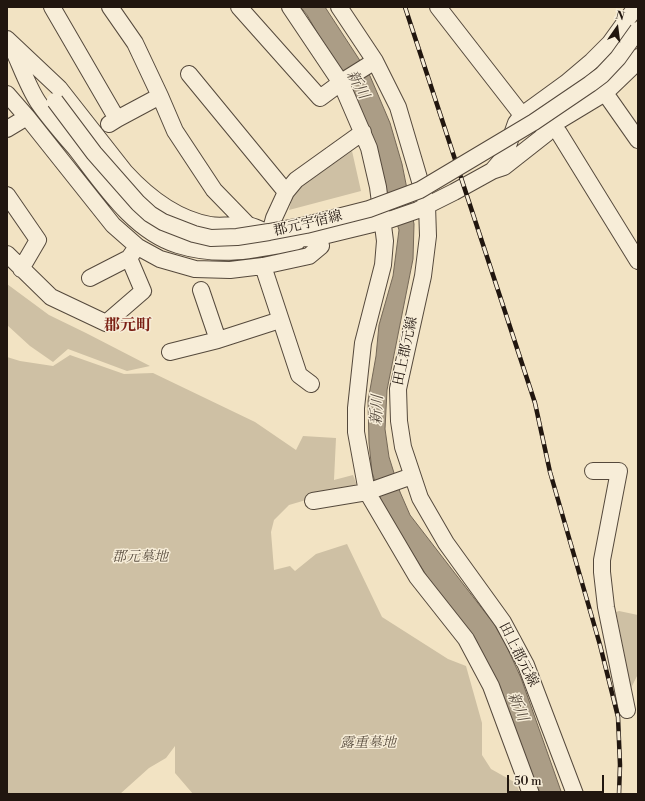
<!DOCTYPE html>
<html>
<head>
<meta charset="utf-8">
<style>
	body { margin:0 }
	#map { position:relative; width:645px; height:801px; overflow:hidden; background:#f2e3c3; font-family:"Libre Bodoni",serif }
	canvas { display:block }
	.frame { position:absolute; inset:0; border:8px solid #21160f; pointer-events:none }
	.north { position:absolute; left:597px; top:8px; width:40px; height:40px; -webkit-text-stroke:3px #f7edd8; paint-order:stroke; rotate:14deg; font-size:11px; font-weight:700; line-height:16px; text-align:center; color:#21160f }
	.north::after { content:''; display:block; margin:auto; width:14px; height:18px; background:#21160f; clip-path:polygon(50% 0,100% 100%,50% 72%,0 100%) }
	.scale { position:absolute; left:507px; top:775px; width:97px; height:18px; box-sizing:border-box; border:2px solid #21160f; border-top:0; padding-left:5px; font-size:12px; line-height:14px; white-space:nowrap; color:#21160f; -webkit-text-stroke:3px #f7edd8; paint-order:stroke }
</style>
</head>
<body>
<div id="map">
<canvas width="645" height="801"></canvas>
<div class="frame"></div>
<div class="north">N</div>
<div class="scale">50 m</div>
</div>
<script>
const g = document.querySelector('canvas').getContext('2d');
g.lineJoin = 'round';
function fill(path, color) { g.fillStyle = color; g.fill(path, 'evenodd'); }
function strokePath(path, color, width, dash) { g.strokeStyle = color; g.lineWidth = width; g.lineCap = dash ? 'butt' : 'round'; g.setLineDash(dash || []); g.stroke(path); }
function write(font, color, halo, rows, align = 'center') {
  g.font = font + ' "Libre Bodoni","Noto Serif JP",serif'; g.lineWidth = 3; g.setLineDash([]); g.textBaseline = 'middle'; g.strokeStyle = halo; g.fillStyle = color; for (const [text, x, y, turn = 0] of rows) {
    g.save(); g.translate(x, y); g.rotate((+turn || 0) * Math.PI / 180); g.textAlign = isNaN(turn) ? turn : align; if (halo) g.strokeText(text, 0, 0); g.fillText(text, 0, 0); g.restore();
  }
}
fill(new Path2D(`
	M 352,151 L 361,191 L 289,210 L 294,191 Z
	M 7,284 L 49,315 L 86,333 L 150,366 L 127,371 L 68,349 L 53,362 L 30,346 L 7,325 Z
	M 70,355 L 124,374 L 153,373 L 255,422 L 296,450 L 303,436 L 336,438 L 334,480 L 353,475 L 358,488 L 323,495 L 289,505 L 274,520 L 271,532 L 274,570 L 290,566 L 295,571 L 316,554 L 347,544 L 382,617 L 448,659 L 466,666 L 482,723 L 482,755 L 491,769 L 516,783 L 520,794 L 193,794 L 175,773 L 175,746 L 166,758 L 149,768 L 120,794 L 7,794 L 7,357 L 20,361 L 53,366 Z
	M 619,611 L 638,615 L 638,674 L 631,688 L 616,612 Z`), '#cec0a4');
const water = new Path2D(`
	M 301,7 L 325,7 L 370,76 L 390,123 L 402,164 L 414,224 L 413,259 L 387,390 L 385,429 L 389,457 L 400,492 L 410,515 L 494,624 L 506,645 L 521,678 L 562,794 L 538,794 L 491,672 L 476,640 L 428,578 L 382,504 L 372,472 L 369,443 L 368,401 L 376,356 L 379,325 L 393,276 L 399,230 L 383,180 L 340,72 L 307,15 Z`);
fill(water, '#ab9d86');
strokePath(water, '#746756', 1);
const minor = new Path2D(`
	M 52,7 L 117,119
	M 110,7 L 135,43 L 160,96 L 175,131 L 214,190 L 248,225
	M 239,7 L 320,98 L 343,81 L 375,61
	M 290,7 L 341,83 L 369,148 L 378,187 L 385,241 L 383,265 L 363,343 L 356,408 L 356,432 L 367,492 L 417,577 L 466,639 L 491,686 L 531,794
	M 339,7 L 375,61 L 398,107 L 427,205 L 428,236 L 423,276 L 398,389 L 399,421 L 403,447 L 420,498 L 446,543 L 503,622 L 526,665 L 575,794
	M 438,7 L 522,115
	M 7,39 L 59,88 L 125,172 C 147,196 176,219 210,225 C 222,227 235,224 247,225 C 253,226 261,230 267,232 C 284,238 301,240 319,237 L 389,220 L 418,210 L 454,192 L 492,171 L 504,167 L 546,134 L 552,125 L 605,93 L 631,68 L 638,57
	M 12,47 C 20,64 28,87 38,102 C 49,118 63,134 76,149 C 104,185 133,231 178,245 C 220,258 256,250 298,241
	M 189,74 L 286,192
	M 597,85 L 605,93 L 638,140
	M 7,94 L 27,117 L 113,225 L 138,247 L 160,259 L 195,269 L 230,270 L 263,266 L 309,256 L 321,246 L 319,237
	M 109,124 L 117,119 L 160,96
	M 7,129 L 27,117
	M 544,130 L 552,125 L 559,133 L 638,261
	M 493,170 L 504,157 L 516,123 L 522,115 L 566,83 L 592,61 L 610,43 L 636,7
	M 7,195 L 38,240 L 21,269
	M 270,233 L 274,218 L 286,192 L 296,180 L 363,132
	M 7,254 L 51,297 L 106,323 L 143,291 L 129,258
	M 263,266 L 299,375 L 311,384
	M 90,278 L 129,258 L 134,251
	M 201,290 L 218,340
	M 170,352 L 218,340 L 280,320
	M 593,471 L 619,471 L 602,560 L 602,572 L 606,607 L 627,710
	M 313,501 L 367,492 L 412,476`);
strokePath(minor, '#55493c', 18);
strokePath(minor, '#f7edd8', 16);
const rail = new Path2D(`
	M 405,7 L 535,403 L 550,472 L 600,645 L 618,717 L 620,765 L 619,794`);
strokePath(rail, '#21160f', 4.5);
strokePath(rail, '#f7edd8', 3, [9]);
const minorBridge = new Path2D(`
	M 55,101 L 94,153 L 138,203 L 150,214 L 163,222 L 194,234 L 211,238 L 237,237 L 269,232 L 306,225 L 369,209 L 420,190 L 534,122 L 590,84 L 602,75 L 618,58 L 638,30`);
strokePath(minorBridge, '#55493c', 18, []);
strokePath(minorBridge, '#f7edd8', 16);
write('14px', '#21160f', '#f7edd8', [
	["郡元宇宿線",308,224,-13],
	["田上郡元線",406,351,-78],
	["田上郡元線",518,655,63]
]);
write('italic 14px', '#5e5243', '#f7edd8', [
	["郡元墓地",140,558],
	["露重墓地",368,744]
]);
write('italic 15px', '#584c3f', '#f7edd8', [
	["新川",357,85,61],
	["新川",378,410,-87],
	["新川",517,707,68]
]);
write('bold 16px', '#7a1f14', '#f7edd8', [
	["郡元町",128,326]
]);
</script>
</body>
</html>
